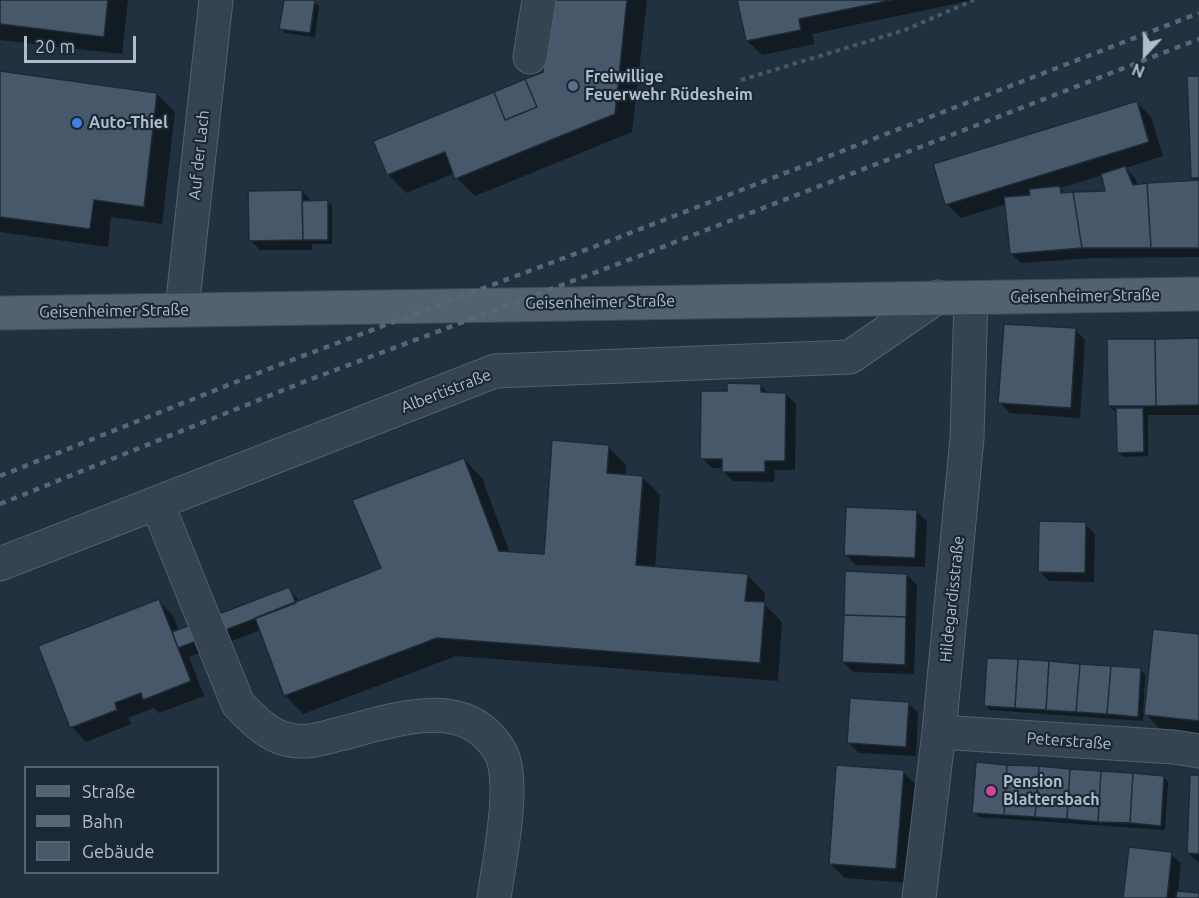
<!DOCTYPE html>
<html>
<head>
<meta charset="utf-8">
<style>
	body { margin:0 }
	#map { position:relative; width:1199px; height:898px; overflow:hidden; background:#223140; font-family:Ubuntu,sans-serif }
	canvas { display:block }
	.legend { position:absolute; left:24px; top:766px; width:195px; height:108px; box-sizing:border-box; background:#1b2835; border:2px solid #576471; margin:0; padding:8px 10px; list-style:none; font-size:18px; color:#b2bdcb }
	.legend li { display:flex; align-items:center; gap:12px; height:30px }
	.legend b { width:30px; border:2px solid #576471 }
	.north { position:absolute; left:1115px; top:24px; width:60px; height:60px; -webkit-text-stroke:4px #1b2835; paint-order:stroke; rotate:202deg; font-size:16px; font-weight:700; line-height:24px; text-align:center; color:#b2bdcb }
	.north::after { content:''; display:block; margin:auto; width:21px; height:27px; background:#b2bdcb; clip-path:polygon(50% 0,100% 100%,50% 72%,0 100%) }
	.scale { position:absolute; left:24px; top:36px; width:112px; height:27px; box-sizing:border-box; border:3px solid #b2bdcb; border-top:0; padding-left:8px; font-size:18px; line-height:21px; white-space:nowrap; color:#b2bdcb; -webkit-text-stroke:4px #1b2835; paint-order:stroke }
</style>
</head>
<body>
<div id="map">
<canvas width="1199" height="898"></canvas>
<ul class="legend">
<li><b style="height:8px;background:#546270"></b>Straße</li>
<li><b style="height:8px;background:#586777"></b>Bahn</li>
<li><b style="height:16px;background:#47586a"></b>Gebäude</li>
</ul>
<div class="north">N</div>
<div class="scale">20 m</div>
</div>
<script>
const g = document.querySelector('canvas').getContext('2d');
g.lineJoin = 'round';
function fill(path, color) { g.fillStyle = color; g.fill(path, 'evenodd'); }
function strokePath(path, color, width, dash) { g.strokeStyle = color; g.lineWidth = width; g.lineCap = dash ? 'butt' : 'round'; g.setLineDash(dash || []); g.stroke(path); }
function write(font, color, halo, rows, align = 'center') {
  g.font = font + ' Ubuntu,sans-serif'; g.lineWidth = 4.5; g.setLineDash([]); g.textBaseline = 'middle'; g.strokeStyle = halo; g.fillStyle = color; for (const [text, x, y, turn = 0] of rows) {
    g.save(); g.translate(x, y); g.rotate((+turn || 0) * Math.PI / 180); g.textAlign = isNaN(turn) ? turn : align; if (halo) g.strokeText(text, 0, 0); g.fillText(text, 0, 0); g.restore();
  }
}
fill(new Path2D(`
	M 0,0 L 128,0 L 122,54 L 0,40 Z
	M 285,0 L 314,2 L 319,6 L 315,37 L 285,33 L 281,28 Z
	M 552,0 L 647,0 L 632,132 L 475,196 L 457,178 L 455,173 L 406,193 L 388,174 L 544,73 Z
	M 745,0 L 973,0 L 812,34 L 815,44 L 762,55 L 747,41 Z
	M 0,73 L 157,94 L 175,112 L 162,224 L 111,217 L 108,247 L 0,232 Z
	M 1199,77 L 1199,257 L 1092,258 L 1021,263 L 1011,253 L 1006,204 L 961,218 L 947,204 L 1137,103 L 1151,117 L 1163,156 L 1125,168 L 1135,178 L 1138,186 L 1196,182 L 1192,178 ZM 1103,175 L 1107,193 L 1066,194 L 1060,188 Z
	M 302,191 L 312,202 L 327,202 L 332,206 L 332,244 L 312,244 L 312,250 L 260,250 L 250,240 Z
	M 1075,330 L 1085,340 L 1080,418 L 1010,413 L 1000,403 Z
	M 1199,339 L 1199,415 L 1148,415 L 1148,456 L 1123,457 L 1118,452 L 1118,414 L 1109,406 Z
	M 761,386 L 769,394 L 786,394 L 796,404 L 795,470 L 775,470 L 774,482 L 733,481 L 723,471 L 723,468 L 712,468 L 702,458 L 728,393 Z
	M 608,447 L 626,465 L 625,476 L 642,477 L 660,495 L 655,568 L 747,575 L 765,593 L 764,604 L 782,622 L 778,681 L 456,656 L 303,714 L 285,695 L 261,630 L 189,657 L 204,696 L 159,713 L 154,708 L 128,718 L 131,724 L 86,742 L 72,727 L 158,601 L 173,615 L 179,631 L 289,589 L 300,602 L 383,568 L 464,459 L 482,478 L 510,553 L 545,556 Z
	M 917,512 L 927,522 L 925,567 L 856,565 L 846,555 Z
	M 1085,524 L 1095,534 L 1094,582 L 1049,581 L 1039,571 Z
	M 907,575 L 917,585 L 914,674 L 853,672 L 843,662 Z
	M 1199,635 L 1199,733 L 1160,729 L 1146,714 Z
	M 1141,670 L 1145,675 L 1143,721 L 990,710 L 985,705 Z
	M 908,703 L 918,713 L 916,756 L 859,753 L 849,743 Z
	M 903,772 L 917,786 L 910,883 L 845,878 L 830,864 Z
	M 1164,777 L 1168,782 L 1165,830 L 979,817 L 974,812 Z
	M 1199,777 L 1199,863 L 1188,853 Z
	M 1171,854 L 1181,864 L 1178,892 L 1199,894 L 1199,898 L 1125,898 Z`), '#0007');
const building = new Path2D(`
	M 0,0 L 108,0 L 104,37 L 0,24 Z
	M 284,0 L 315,0 L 310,33 L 279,29 Z
	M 551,0 L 627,0 L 615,114 L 455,179 L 445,152 L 387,175 L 373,141 L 494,92 L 505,120 L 537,107 L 525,79 L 543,72 Z
	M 737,0 L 892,0 L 799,19 L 801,30 L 746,41 Z
	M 0,71 L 157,93 L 144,207 L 94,200 L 90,229 L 0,217 Z
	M 1187,76 L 1199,76 L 1199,178 L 1191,178 Z
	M 525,79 L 537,107 L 505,120 L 494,92 Z
	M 1137,101 L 1149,142 L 945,205 L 933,164 Z
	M 1125,166 L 1133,185 L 1147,183 L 1151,248 L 1082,248 L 1073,192 L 1105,191 L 1101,174 Z
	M 1199,180 L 1199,248 L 1151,248 L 1147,183 Z
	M 1060,186 L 1061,193 L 1073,192 L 1082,248 L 1010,254 L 1004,197 L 1030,195 L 1029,189 Z
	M 302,190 L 303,240 L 249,241 L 248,191 Z
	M 328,200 L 328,240 L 303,240 L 302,201 Z
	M 1004,324 L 1076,328 L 1071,408 L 998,403 Z
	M 1199,338 L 1199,405 L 1156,406 L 1155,339 Z
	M 1107,339 L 1155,339 L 1156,406 L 1108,406 Z
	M 727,383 L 761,384 L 761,392 L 786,393 L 785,461 L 765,461 L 765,472 L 722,472 L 722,459 L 700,459 L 701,391 L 727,391 Z
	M 1116,408 L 1143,408 L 1144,452 L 1117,453 Z
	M 552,440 L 609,445 L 607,473 L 643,476 L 636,565 L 748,574 L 745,601 L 765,602 L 760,663 L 437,638 L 284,696 L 255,618 L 381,568 L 352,500 L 464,458 L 499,551 L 544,554 Z
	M 846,507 L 917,510 L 915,558 L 844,555 Z
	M 1039,521 L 1086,522 L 1085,573 L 1038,572 Z
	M 845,571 L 907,574 L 906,617 L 844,615 Z
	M 289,587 L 296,603 L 178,648 L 172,632 Z
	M 159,599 L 191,681 L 143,700 L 141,693 L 115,703 L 117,710 L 70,728 L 38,646 Z
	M 844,615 L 906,617 L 905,665 L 842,662 Z
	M 1153,629 L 1199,634 L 1199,721 L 1144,715 Z
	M 987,658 L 1018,659 L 1015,708 L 984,706 Z
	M 1018,659 L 1049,661 L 1046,710 L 1015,708 Z
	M 1049,661 L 1080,664 L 1076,712 L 1046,710 Z
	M 1080,664 L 1111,666 L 1107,714 L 1076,712 Z
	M 1111,666 L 1141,668 L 1138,717 L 1107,714 Z
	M 850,698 L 909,702 L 906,747 L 847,743 Z
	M 976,762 L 1007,765 L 1004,815 L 972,813 Z
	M 836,765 L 904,770 L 896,869 L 829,864 Z
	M 1007,765 L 1039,766 L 1035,817 L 1004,815 Z
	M 1039,766 L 1070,769 L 1067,819 L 1035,817 Z
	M 1070,769 L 1101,771 L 1098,822 L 1067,819 Z
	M 1101,771 L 1133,773 L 1130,823 L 1098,822 Z
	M 1133,773 L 1164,776 L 1161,826 L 1130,823 Z
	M 1190,775 L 1199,775 L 1199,854 L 1187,853 Z
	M 1129,847 L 1172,852 L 1167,898 L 1123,898 Z
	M 1177,891 L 1199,893 L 1199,898 L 1176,898 Z`);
fill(building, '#47586a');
strokePath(building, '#1d2a37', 1.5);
const minor = new Path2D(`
	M 530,57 L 539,0
	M 182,309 L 216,0
	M 157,503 L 238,704 C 252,718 266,734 286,739 C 303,744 318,740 335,735 C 379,725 445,698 484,732 C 494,741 503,752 505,766 C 512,800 499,863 494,898
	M 0,564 L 495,371 L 850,357 L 937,297
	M 939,732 L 1174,747 L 1199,751
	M 919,898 L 939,732 L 967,438 L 971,298`);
const major = new Path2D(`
	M 0,313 L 1199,294`);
strokePath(minor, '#54606e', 35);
strokePath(major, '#3f4c59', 35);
strokePath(new Path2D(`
	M 741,80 L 905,30 L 974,0`), '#425d5e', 4, [4.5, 4.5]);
strokePath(minor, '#364350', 33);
strokePath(major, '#546270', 33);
strokePath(new Path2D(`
	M 0,476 L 276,366 L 612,240 L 1199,13
	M 0,504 L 306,381 L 647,253 L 1199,39`), '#586777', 4.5, [6, 6]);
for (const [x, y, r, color] of [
	[573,86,6,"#5c6f8a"],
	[77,123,6,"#3f7fe0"],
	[991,791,6,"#d1479c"]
]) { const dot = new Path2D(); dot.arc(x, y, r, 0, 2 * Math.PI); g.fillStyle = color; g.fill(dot); strokePath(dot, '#1b2835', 2); }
write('bold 16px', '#b2bdcb', '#1b2835', [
	["Freiwillige",585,77],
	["Feuerwehr Rüdesheim",585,95],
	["Auto-Thiel",89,123],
	["Pension",1003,782],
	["Blattersbach",1003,800]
], 'left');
write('16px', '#b2bdcb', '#1b2835', [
	["Auf der Lach",199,155,-84],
	["Geisenheimer Straße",1085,296,-1],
	["Geisenheimer Straße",600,302,-1],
	["Geisenheimer Straße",114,311,-1],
	["Albertistraße",446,391,-21],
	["Hildegardisstraße",952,599,-84],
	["Peterstraße",1069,741,4]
]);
</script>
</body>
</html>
